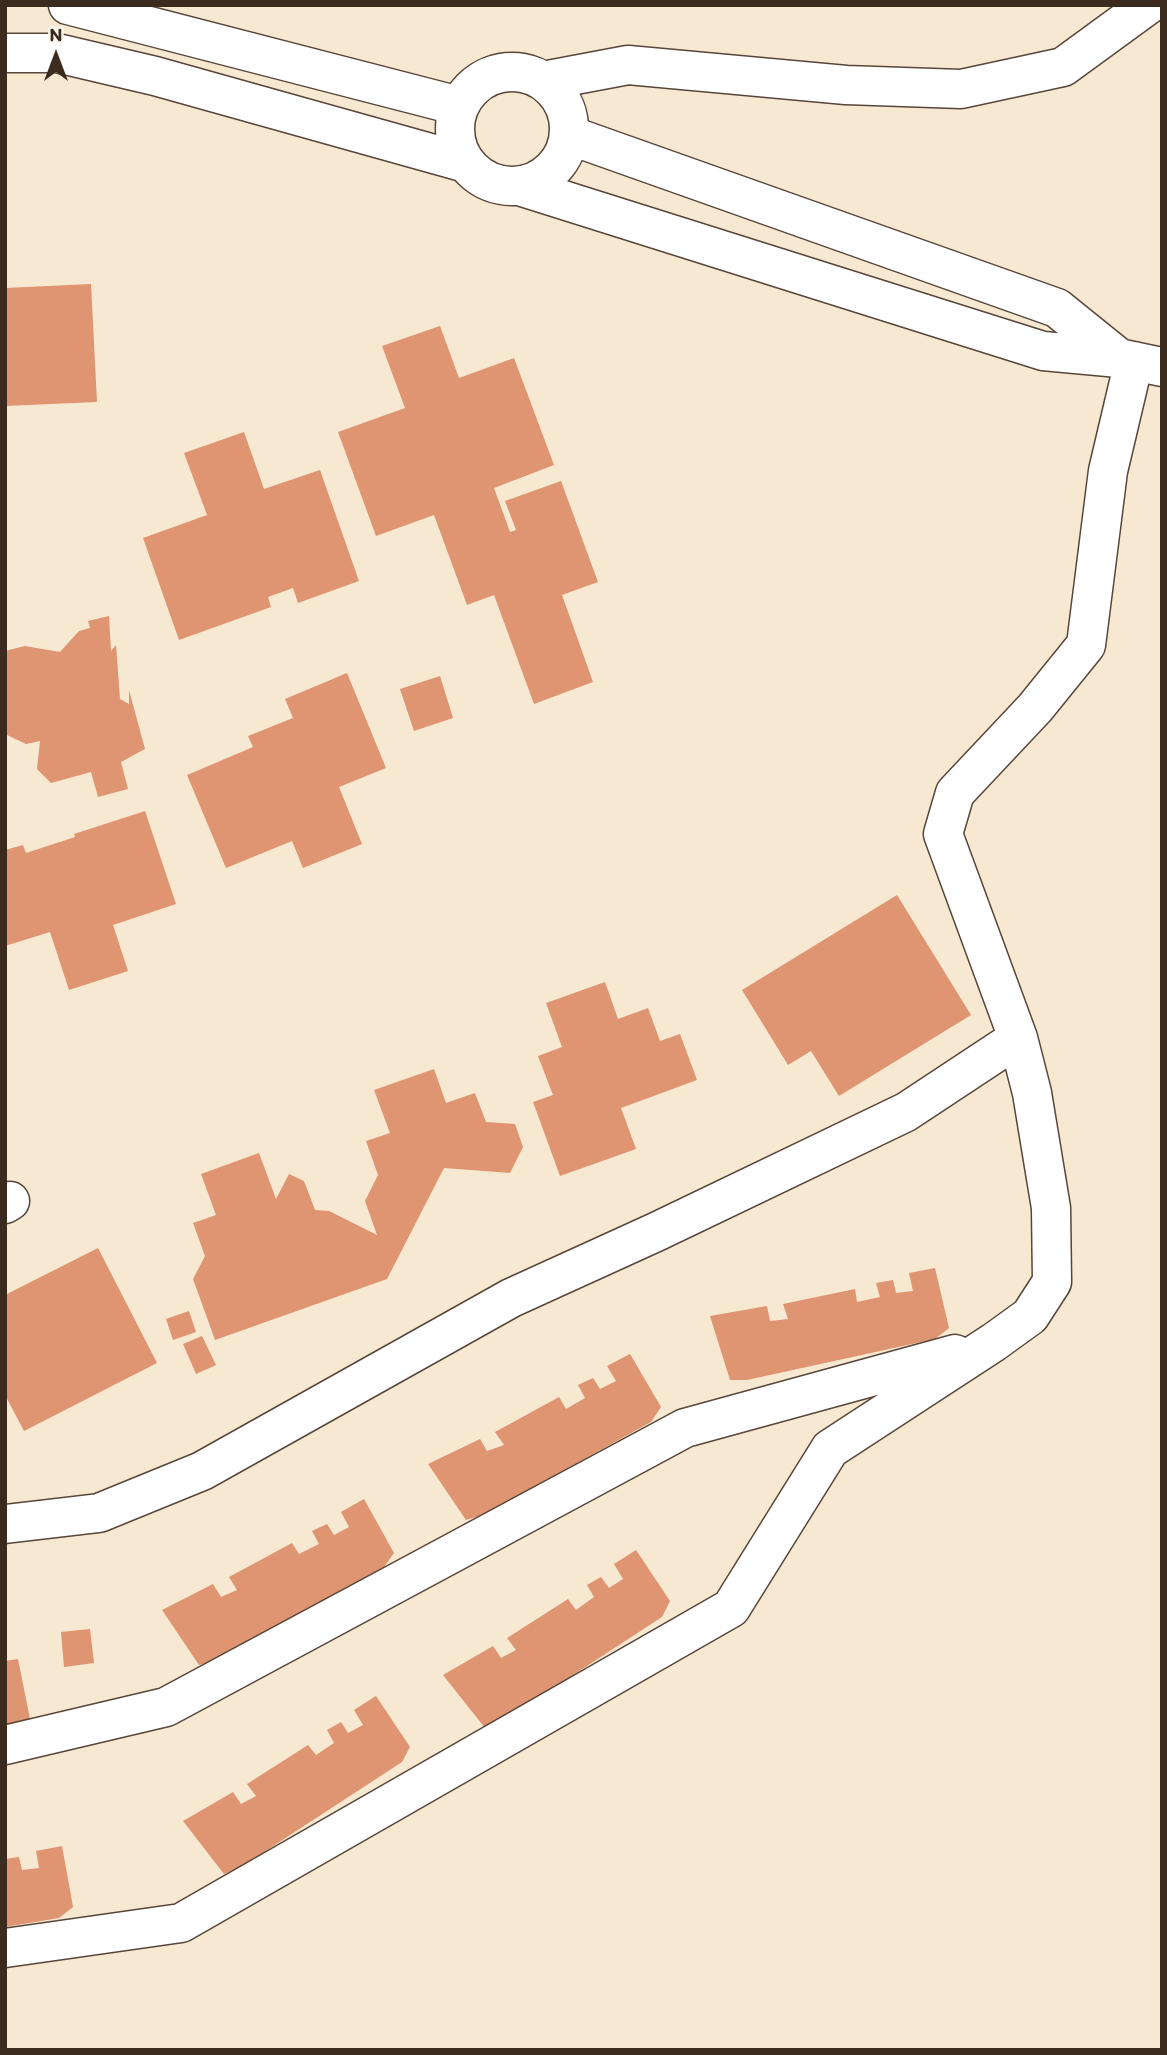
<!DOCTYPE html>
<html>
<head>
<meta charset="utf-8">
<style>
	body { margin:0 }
	#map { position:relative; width:1167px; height:2055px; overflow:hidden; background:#f7e8d2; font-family:Itim,sans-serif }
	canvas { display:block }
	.frame { position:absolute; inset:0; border:7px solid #3b2a1e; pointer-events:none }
	.north { position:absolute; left:21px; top:21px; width:70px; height:70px; -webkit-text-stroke:5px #fbf7ec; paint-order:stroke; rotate:0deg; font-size:19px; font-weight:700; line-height:28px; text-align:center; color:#3b2a1e }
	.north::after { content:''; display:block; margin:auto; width:24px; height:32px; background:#3b2a1e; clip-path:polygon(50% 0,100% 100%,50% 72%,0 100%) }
</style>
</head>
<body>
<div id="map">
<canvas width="1167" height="2055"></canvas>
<div class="frame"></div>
<div class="north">N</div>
</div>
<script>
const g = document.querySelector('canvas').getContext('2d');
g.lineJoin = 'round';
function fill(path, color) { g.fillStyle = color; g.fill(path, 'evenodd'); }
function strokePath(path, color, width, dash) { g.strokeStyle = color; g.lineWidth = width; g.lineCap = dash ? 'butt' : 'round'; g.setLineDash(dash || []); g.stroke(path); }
fill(new Path2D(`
	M 91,284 L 97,402 L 5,406 L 5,288 Z
	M 440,326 L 459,378 L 514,358 L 554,465 L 494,488 L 510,532 L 516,530 L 505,501 L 561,481 L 598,582 L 562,595 L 593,682 L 534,704 L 494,595 L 467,605 L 434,515 L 376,536 L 338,432 L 405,408 L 382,346 Z
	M 244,432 L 264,489 L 320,470 L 359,581 L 298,603 L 293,588 L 268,597 L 271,607 L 179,640 L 143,538 L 207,515 L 184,453 Z
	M 109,616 L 111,651 L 116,645 L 120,699 L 129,704 L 129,690 L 145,749 L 121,762 L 128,789 L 98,797 L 91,772 L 51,783 L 37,769 L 40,741 L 26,744 L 5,734 L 5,651 L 25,646 L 60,652 L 79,631 L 90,628 L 88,621 Z
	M 347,673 L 386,768 L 339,787 L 362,844 L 303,868 L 292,841 L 226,868 L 187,775 L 253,747 L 248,736 L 293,718 L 285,699 Z
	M 440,676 L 453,718 L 414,731 L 400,689 Z
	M 145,811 L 176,904 L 113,925 L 128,971 L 69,990 L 50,932 L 5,946 L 5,850 L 23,845 L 26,853 L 75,837 L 74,834 Z
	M 897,895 L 971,1015 L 839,1096 L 811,1051 L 788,1065 L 742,990 Z
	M 605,982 L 618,1019 L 648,1008 L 660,1041 L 680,1034 L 697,1080 L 621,1108 L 636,1149 L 560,1176 L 533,1102 L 553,1095 L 538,1056 L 562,1047 L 546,1003 Z
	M 434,1069 L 446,1103 L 475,1093 L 486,1122 L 515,1124 L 523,1147 L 510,1173 L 444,1168 L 387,1279 L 215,1340 L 193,1279 L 205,1256 L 193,1223 L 216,1215 L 201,1174 L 259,1153 L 276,1199 L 289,1174 L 304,1181 L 315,1210 L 329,1211 L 377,1235 L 365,1201 L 378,1175 L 366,1141 L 390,1133 L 374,1090 Z
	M 98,1248 L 157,1363 L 24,1431 L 5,1395 L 5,1295 Z
	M 935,1268 L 949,1328 L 935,1339 L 747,1380 L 730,1380 L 710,1316 L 767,1306 L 770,1321 L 788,1319 L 783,1304 L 855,1289 L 857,1302 L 880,1297 L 876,1283 L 893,1280 L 896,1293 L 913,1291 L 909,1273 Z
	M 189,1311 L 196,1332 L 173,1340 L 166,1319 Z
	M 202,1336 L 216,1365 L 196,1374 L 183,1344 Z
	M 630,1354 L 661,1407 L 651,1422 L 483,1515 L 466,1520 L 428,1464 L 480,1439 L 487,1451 L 504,1445 L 495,1432 L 559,1397 L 566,1409 L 585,1398 L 578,1385 L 593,1378 L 600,1389 L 616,1381 L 607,1366 Z
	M 364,1499 L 394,1553 L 384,1567 L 216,1661 L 199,1665 L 162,1610 L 213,1584 L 221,1597 L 237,1590 L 229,1577 L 292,1543 L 299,1554 L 319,1544 L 312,1531 L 327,1524 L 334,1535 L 349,1527 L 341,1512 Z
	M 636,1550 L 670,1601 L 662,1617 L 501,1722 L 485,1728 L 443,1675 L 493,1646 L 501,1658 L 516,1650 L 507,1638 L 568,1599 L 576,1610 L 594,1597 L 587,1585 L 601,1577 L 609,1588 L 623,1579 L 614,1564 Z
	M 90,1629 L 94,1663 L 64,1667 L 61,1632 Z
	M 18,1659 L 30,1719 L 16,1730 L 5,1732 L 5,1661 Z
	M 376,1696 L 410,1747 L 402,1762 L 241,1867 L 224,1874 L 183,1821 L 233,1792 L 241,1804 L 256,1796 L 247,1784 L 308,1745 L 316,1755 L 334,1743 L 327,1730 L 341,1722 L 348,1733 L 363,1725 L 354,1710 Z
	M 62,1846 L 73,1907 L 59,1918 L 5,1927 L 5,1859 L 19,1857 L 22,1870 L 39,1868 L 36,1851 Z`), '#df9472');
const minor = new Path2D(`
	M 68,5 L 459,106
	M 5,53 L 57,53 L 155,76 L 466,163
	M455 129a57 57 0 1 1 114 0a57 57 0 1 1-114 0Z
	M 543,81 L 628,65 L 846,85 L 961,89 L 1063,67 L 1148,5
	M 569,135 L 1057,308 L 1119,358
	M 519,186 L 1043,351 L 1119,358 L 1162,367
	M 5,1204 L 10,1201
	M 5,1524 L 99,1513 L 202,1471 L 511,1298 L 656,1232 L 906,1112 L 1018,1038 L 943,834 L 955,793 L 1035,708 L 1086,645 L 1108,471 L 1134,361
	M 5,1745 L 166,1707 L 685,1428 L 955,1354
	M 5,1948 L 181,1923 L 731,1608 L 830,1449 L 994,1342 L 1030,1316 L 1052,1282 L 1051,1208 L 1032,1093 L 1018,1038`);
strokePath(minor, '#574639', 41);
strokePath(minor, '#fff', 38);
</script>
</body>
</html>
